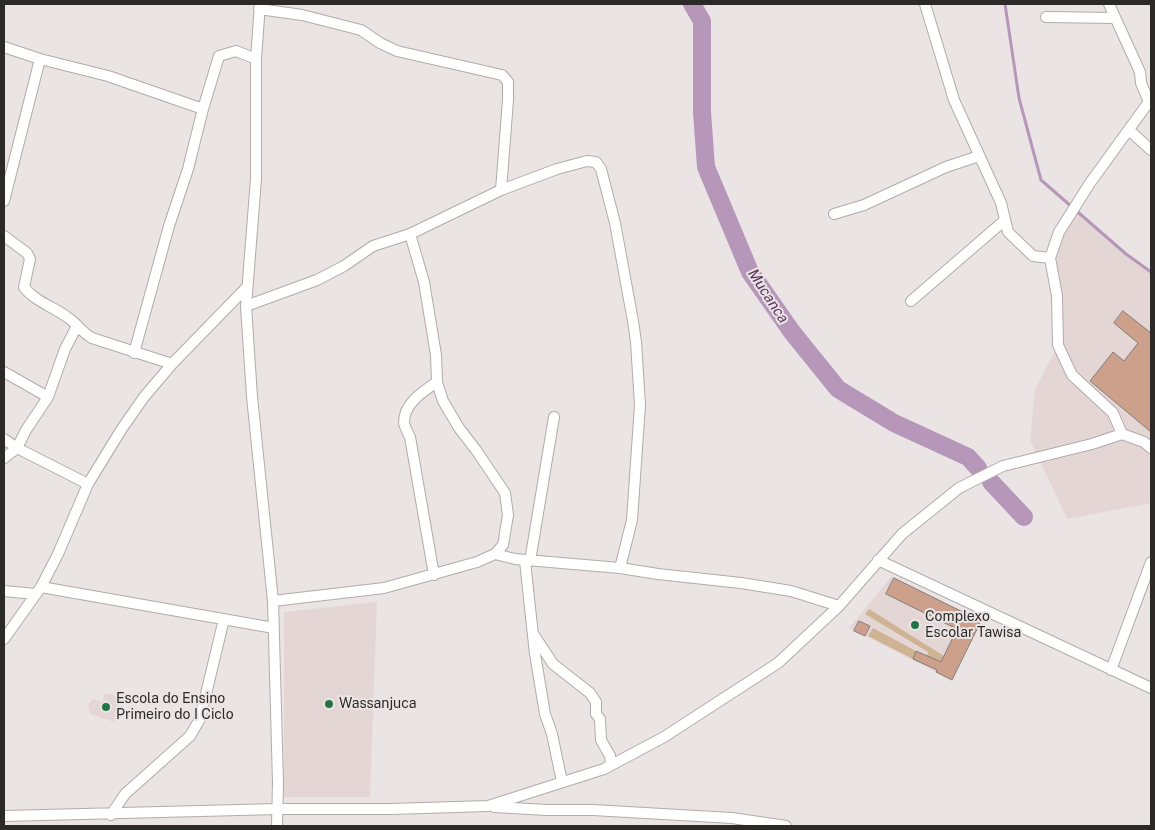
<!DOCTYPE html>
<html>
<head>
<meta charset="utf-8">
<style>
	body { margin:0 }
	#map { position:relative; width:1155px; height:830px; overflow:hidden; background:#ebe4e4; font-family:"Public Sans",sans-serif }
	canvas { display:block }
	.frame { position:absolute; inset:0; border:5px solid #2c2929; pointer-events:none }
</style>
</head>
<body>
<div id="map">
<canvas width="1155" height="830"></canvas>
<div class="frame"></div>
</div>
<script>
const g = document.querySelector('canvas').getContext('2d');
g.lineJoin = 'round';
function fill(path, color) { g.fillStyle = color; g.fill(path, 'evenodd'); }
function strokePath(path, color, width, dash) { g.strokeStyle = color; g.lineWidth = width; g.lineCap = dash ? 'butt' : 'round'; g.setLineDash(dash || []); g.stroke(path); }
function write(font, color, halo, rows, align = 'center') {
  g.font = font + ' "Public Sans",sans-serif'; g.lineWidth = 4; g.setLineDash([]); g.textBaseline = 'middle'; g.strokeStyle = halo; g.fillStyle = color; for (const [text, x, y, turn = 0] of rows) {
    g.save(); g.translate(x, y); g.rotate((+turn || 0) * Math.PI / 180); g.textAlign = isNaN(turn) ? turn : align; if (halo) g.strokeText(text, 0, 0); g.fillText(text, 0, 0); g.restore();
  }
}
fill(new Path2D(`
	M 1074,209 L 1126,254 L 1151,272 L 1151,503 L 1067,519 L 1030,440 L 1035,389 L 1058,345 L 1050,258 Z
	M 891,577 L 981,621 L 952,680 L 849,628 Z
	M 377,602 L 370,797 L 284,797 L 284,612 Z
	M 105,693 L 120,697 L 114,722 L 90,714 L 88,704 L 93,699 L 102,702 Z`), '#e5d6d6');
fill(new Path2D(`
	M 869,609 L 944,656 L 941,662 L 927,656 L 928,652 L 865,614 Z
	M 873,628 L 916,651 L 913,659 L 868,636 Z`), '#ceb494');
strokePath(new Path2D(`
	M 1005,4 L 1019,98 L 1041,180 L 1126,254 L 1151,272`), '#b696b9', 3);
strokePath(new Path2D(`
	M 692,4 L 702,21 L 702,112 L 706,167 L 750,272 L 792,332 L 838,389 L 894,423 L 968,457 L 978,468
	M 991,482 L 1024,517`), '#b696b9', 18);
const building = new Path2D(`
	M 1123,311 L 1151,333 L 1151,432 L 1090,381 L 1113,352 L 1124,361 L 1138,343 L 1114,323 Z
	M 894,578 L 981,621 L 952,680 L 936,672 L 937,670 L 913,659 L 916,651 L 941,662 L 957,629 L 886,594 Z
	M 859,621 L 870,626 L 865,636 L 854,631 Z`);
fill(building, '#cda08c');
strokePath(building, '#837e7b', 1);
const street = new Path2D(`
	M 260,4 L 256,59 L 256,179 L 246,306 L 252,397 L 273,601 L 278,783 L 277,826
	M 925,4 L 954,100 L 1001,203 L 1008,232 L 1033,256 L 1050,258
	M 1109,4 L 1140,72 L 1141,83 L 1149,102
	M 259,9 L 302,15 L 361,30 L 380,43 L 397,51 L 502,75 L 508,82 L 508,100 L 501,190
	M 1046,17 L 1115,18
	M 4,47 L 40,59 L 108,76 L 203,109
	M 1129,130 L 1151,150
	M 4,201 L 40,59
	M 834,214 L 864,205 L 946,167 L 979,156
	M 410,234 L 424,282 L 436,355 L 437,382 L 443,401 L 459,428 L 476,450 L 505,493 L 508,515 L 503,545 L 495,554
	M 4,236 L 27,253 L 30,259 L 24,287 C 34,301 54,307 67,317 C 77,323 81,332 92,338 L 172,364
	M 911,301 L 1005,220
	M 246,306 L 317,280 L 344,266 L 373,246 L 410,234 L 501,190 L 557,169 L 587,161 L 596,162 L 601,169 L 615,223 L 633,321 L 636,342 L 640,405 L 632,520 L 620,568
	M 134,353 L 169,226 L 188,169 L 203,109 L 219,56 L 236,51 L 256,59
	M 4,372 L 48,397
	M 1122,434 L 1113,413 L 1072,375 L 1058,345 L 1057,296 L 1050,258 L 1059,232 L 1090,183 L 1151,99
	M 4,439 L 17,448 L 88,484
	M 4,458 L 17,448 L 26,430 L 48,397 L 65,349 L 77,326
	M 878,560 L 1151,688
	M 525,561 L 535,654 L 545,714 L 552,734 L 562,782
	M 530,561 L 554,417
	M 434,575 L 410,437 C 408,433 404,426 404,422 C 404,403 424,391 437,382
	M 41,587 L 274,628
	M 4,591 L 35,594
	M 273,601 L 384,588 L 477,562 L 495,554 L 515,559 L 620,568 L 658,574 L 741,583 L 791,591 L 839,606
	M 534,635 L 553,664 L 590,693 L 596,702 L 596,714 L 600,719 L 601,740 L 610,756 L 611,765
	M 4,639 L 41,587 L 58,554 L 88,484 L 121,430 L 144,397 L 172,364 L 247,287
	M 1111,670 L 1151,562
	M 494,807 L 547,810 L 593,810 L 732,818 L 786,826
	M 111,815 L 125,794 L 190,736 L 200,719 L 224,619
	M 4,816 L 278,809 L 391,809 L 488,806 L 604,769 L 664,737 L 778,663 L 839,606 L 902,534 L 959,488 L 1003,466 L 1092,444 L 1122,434 L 1144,442 L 1151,448`);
strokePath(street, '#b2abab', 12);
strokePath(street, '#fff', 10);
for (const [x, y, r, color] of [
	[915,625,5,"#237445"],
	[329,704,5,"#237445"],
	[106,707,5,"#237445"]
]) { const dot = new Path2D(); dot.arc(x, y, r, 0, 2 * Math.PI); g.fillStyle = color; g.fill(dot); strokePath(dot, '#ebe4e4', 2); }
write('14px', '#2c2929', '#ebe4e4', [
	["Complexo",925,617],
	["Escolar Tawisa",925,633],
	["Escola do Ensino",116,699],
	["Primeiro do I Ciclo",116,715],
	["Wassanjuca",339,704]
], 'left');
write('italic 15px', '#5a305f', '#ebe4e4', [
	["Mucanca",768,296,57]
]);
</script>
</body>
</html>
